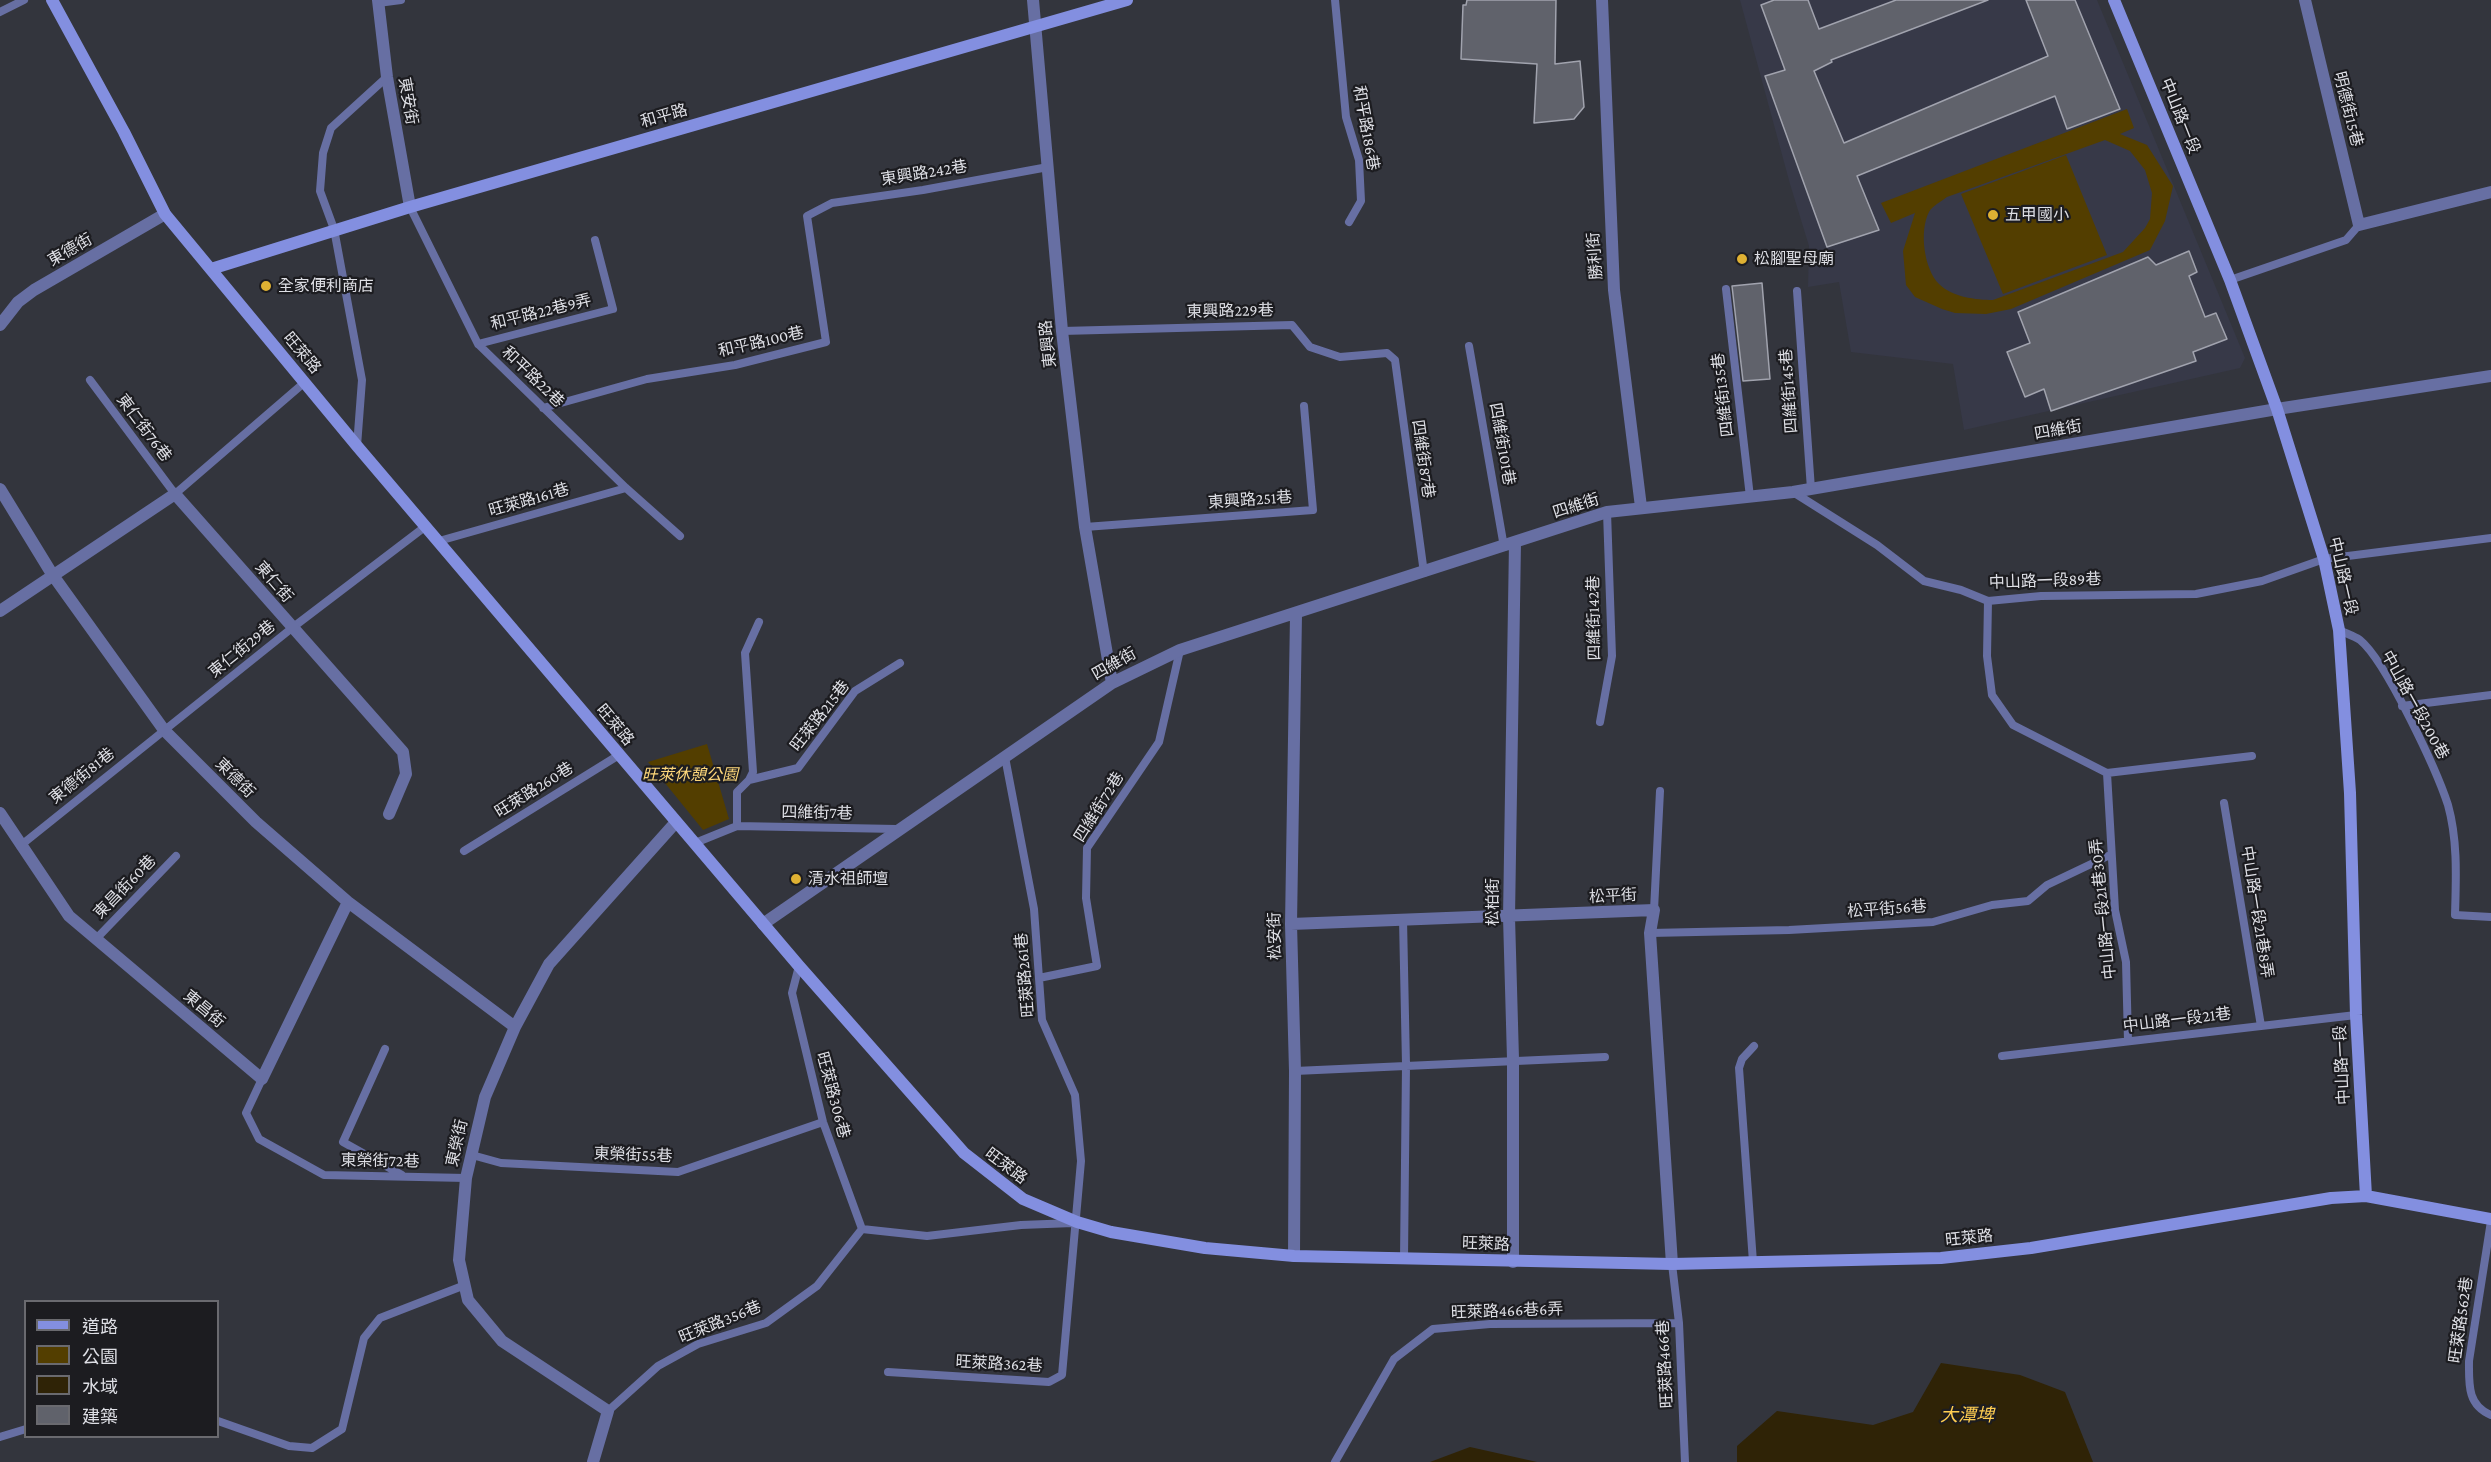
<!DOCTYPE html>
<html>
<head>
<meta charset="utf-8">
<style>
	body { margin:0 }
	#map { position:relative; width:2491px; height:1462px; overflow:hidden; background:#33353d; font-family:"Crimson Pro","Noto Sans TC",serif }
	canvas { display:block }
	.legend { position:absolute; left:24px; top:1300px; width:195px; height:138px; box-sizing:border-box; background:#1c1c20; border:2px solid #6a6a6f; margin:0; padding:8px 10px; list-style:none; font-size:18px; color:#dedfe5 }
	.legend li { display:flex; align-items:center; gap:12px; height:30px }
	.legend b { width:30px; border:2px solid #6a6a6f }
</style>
</head>
<body>
<div id="map">
<canvas width="2491" height="1462"></canvas>
<ul class="legend">
<li><b style="height:8px;background:#838fe0"></b>道路</li>
<li><b style="height:16px;background:#533e00"></b>公園</li>
<li><b style="height:16px;background:#2f2306"></b>水域</li>
<li><b style="height:16px;background:#60626b"></b>建築</li>
</ul>
</div>
<script>
const g = document.querySelector('canvas').getContext('2d');
g.lineJoin = 'round';
function fill(path, color) { g.fillStyle = color; g.fill(path, 'evenodd'); }
function strokePath(path, color, width, dash) { g.strokeStyle = color; g.lineWidth = width; g.lineCap = dash ? 'butt' : 'round'; g.setLineDash(dash || []); g.stroke(path); }
function write(font, color, halo, rows, align = 'center') {
  g.font = font + ' "Crimson Pro","Noto Sans TC",serif'; g.lineWidth = 4.5; g.setLineDash([]); g.textBaseline = 'middle'; g.strokeStyle = halo; g.fillStyle = color; for (const [text, x, y, turn = 0] of rows) {
    g.save(); g.translate(x, y); g.rotate((+turn || 0) * Math.PI / 180); g.textAlign = isNaN(turn) ? turn : align; if (halo) g.strokeText(text, 0, 0); g.fillText(text, 0, 0); g.restore();
  }
}
fill(new Path2D(`
	M 1740,0 L 2097,0 L 2245,358 L 2240,368 L 1964,430 L 1953,364 L 1851,352 L 1839,282 L 1808,287 L 1809,246 L 1790,184 Z`), '#373948');
fill(new Path2D(`
	M 2127,109 L 2134,128 L 2120,134 L 2147,145 L 2173,186 L 2165,221 L 2150,250 L 2011,309 L 1986,314 L 1955,313 L 1942,309 L 1915,297 L 1906,285 L 1903,251 L 1915,213 L 1891,223 L 1881,203 ZM 2105,140 L 2130,151 L 2145,170 L 2152,193 L 2150,219 L 2145,228 L 2123,252 L 1993,300 C 1976,300 1952,297 1939,284 C 1924,269 1919,231 1929,212 C 1932,206 1942,201 1947,197 Z
	M 2066,155 L 2107,255 L 2003,294 L 1961,194 Z
	M 707,744 L 729,819 L 703,830 L 648,762 Z`), '#533e00');
fill(new Path2D(`
	M 1941,1363 L 2020,1375 L 2065,1392 L 2093,1462 L 1737,1462 L 1737,1446 L 1777,1411 L 1873,1425 L 1913,1412 Z
	M 1470,1447 L 1537,1462 L 1430,1462 Z`), '#2f2306');
const building = new Path2D(`
	M 1467,0 L 1556,0 L 1555,64 L 1580,61 L 1584,107 L 1574,119 L 1534,123 L 1537,64 L 1461,59 L 1463,5 L 1466,5 Z
	M 1774,0 L 1808,0 L 1819,29 L 1896,0 L 1988,0 L 1831,60 L 1832,62 L 1814,71 L 1844,143 L 2048,56 L 2026,0 L 2075,0 L 2120,109 L 2067,129 L 2055,96 L 1857,176 L 1879,230 L 1827,247 L 1765,76 L 1785,70 L 1761,5 Z
	M 2189,251 L 2197,272 L 2189,276 L 2205,317 L 2216,313 L 2227,339 L 2193,352 L 2196,361 L 2051,411 L 2044,389 L 2025,397 L 2007,352 L 2030,343 L 2018,312 L 2148,257 L 2156,265 Z
	M 1762,283 L 1770,379 L 1743,381 L 1732,286 Z`);
fill(building, '#60626b');
strokePath(building, '#a1a3ae', 1.5);
strokePath(new Path2D(`
	M 1335,0 L 1346,117 L 1359,160 L 1361,201 L 1349,222
	M 378,3 L 401,0
	M 0,12 L 24,0
	M 410,207 L 478,344 L 626,488 L 680,536
	M 2230,280 L 2346,240 L 2359,225
	M 1726,289 L 1750,497
	M 1797,291 L 1811,489
	M 1062,331 L 1292,325 L 1310,347 L 1340,357 L 1387,353 L 1395,360 L 1424,573
	M 478,344 L 613,309 L 595,240
	M 1469,346 L 1504,547
	M 90,380 L 175,494 L 305,382
	M 543,408 L 647,379 L 735,365 L 826,342 L 807,216 L 832,203 L 923,190 L 1048,167
	M 357,446 L 362,380 L 334,229 L 320,191 L 323,153 L 331,128 L 387,77
	M 1793,492 L 1877,545 L 1924,581 L 1961,590 L 1988,601 L 2041,596 L 2196,594 L 2262,581 L 2324,559 L 2491,538
	M 1085,527 L 1313,510 L 1304,406
	M 439,541 L 626,488
	M 1988,601 L 1987,656 L 1992,695 L 2013,725 L 2107,773 L 2252,756
	M 2339,630 C 2345,633 2354,636 2360,640 C 2386,661 2437,771 2448,805 C 2458,841 2456,879 2455,915 L 2491,917
	M 2402,706 L 2491,695
	M 1600,722 L 1612,656 L 1607,512
	M 2107,773 L 2115,910 L 2126,962 L 2128,1041
	M 749,780 L 753,772 L 745,653 L 759,622
	M 2224,803 L 2261,1026
	M 737,826 L 897,829
	M 695,843 L 737,826 L 737,792 L 749,780 L 798,768 L 855,691 L 900,663
	M 20,846 L 292,628 L 426,526
	M 464,851 L 619,755
	M 1654,910 L 1660,791
	M 1403,919 L 1406,1065 L 1404,1259
	M 1650,933 L 1789,930 L 1933,922 L 1992,905 L 2028,901 L 2047,885 L 2110,855
	M 96,939 L 176,856
	M 799,966 L 792,993 L 823,1122 L 862,1229
	M 1039,978 L 1097,966 L 1086,898 L 1087,848 L 1159,742 L 1180,650
	M 385,1049 L 343,1142 L 402,1175
	M 2002,1056 L 2356,1015
	M 1295,1071 L 1605,1057
	M 262,1079 L 246,1113 L 259,1139 L 324,1175 L 466,1178
	M 472,1155 L 501,1163 L 678,1172 L 823,1122
	M 2491,1221 L 2469,1361 C 2469,1384 2467,1405 2491,1415
	M 1753,1262 L 1739,1068 L 1742,1059 L 1754,1046
	M 1672,1264 L 1679,1323 L 1685,1462
	M 888,1372 L 1049,1382 L 1062,1375 L 1081,1161 L 1075,1095 L 1042,1020 L 1034,909 L 1005,757
	M 608,1411 L 658,1366 L 698,1344 L 766,1323 L 817,1286 L 862,1229 L 927,1236 L 1021,1225 L 1073,1223
	M 218,1421 L 289,1446 L 312,1448 L 342,1429 L 364,1338 L 380,1318 L 465,1285
	M 0,1437 L 26,1429
	M 1335,1462 L 1394,1359 L 1433,1329 L 1490,1324 L 1679,1323`), '#676fa3', 8);
strokePath(new Path2D(`
	M 378,0 L 387,77 L 410,207
	M 1033,0 L 1062,331 L 1085,527 L 1112,683
	M 1602,0 L 1614,290 L 1641,507
	M 2305,0 L 2359,225 L 2491,192
	M 0,325 L 18,302 L 34,290 L 165,214
	M 0,489 L 52,574 L 164,730 L 256,822 L 348,902 L 515,1027
	M 0,611 L 175,494 L 403,752 L 406,774 L 389,814
	M 0,813 L 69,916 L 262,1079 L 348,902
	M 763,924 L 1112,683 L 1180,650 L 1607,512 L 1793,492 L 2277,409 L 2491,376
	M 1291,924 L 1654,910 L 1650,933 L 1672,1264
	M 1294,1256 L 1295,1071 L 1291,924 L 1296,615
	M 1513,1262 L 1513,1059 L 1509,917 L 1515,543
	M 593,1462 L 608,1411 L 502,1341 L 468,1300 L 459,1260 L 466,1178 L 485,1097 L 515,1027 L 549,964 L 676,822`), '#676fa3', 12);
strokePath(new Path2D(`
	M 52,0 L 124,132 L 165,214 L 357,446 L 799,966 L 964,1153 L 1023,1199 L 1077,1222 L 1111,1232 L 1205,1248 L 1294,1256 L 1672,1264 L 1941,1258 L 2031,1248 L 2331,1198 L 2366,1196 L 2491,1219
	M 2114,0 L 2230,280 L 2277,409 L 2324,559 L 2339,630 L 2350,793 L 2356,1015 L 2366,1196
	M 211,269 L 410,207 L 1127,0`), '#838fe0', 12);
for (const [x, y, r, color] of [
	[1993,215,6,"#dfb133"],
	[1742,259,6,"#dfb133"],
	[266,286,6,"#dfb133"],
	[796,879,6,"#dfb133"]
]) { const dot = new Path2D(); dot.arc(x, y, r, 0, 2 * Math.PI); g.fillStyle = color; g.fill(dot); strokePath(dot, '#1c1c20', 2); }
write('16px', '#dedfe5', '#1c1c20', [
	["東安街",408,101,80],
	["明德街15巷",2348,109,76],
	["和平路",664,116,-16],
	["中山路一段",2180,116,68],
	["和平路186巷",1366,128,80],
	["東興路242巷",924,173,-9],
	["東德街",70,250,-30],
	["勝利街",1595,256,-94],
	["東興路229巷",1230,311,-1],
	["和平路22巷9弄",541,312,-14],
	["和平路100巷",761,342,-13],
	["東興路",1048,344,-96],
	["旺萊路",302,353,50],
	["和平路22巷",533,377,44],
	["四維街145巷",1789,391,-94],
	["四維街135巷",1723,395,-97],
	["東仁街76巷",144,428,53],
	["四維街",2058,430,-10],
	["四維街101巷",1502,444,80],
	["四維街87巷",1423,459,82],
	["旺萊路161巷",529,500,-16],
	["東興路251巷",1250,500,-4],
	["四維街",1576,506,-18],
	["中山路一段",2343,576,77],
	["中山路一段89巷",2045,581,-2],
	["東仁街",274,582,49],
	["四維街142巷",1594,618,-91],
	["東仁街29巷",242,649,-39],
	["四維街",1114,664,-30],
	["中山路一段200巷",2415,705,61],
	["旺萊路215巷",820,716,-52],
	["旺萊路",615,725,50],
	["東德街81巷",82,776,-39],
	["東德街",235,778,45],
	["旺萊路260巷",534,790,-32],
	["四維街72巷",1099,807,-58],
	["四維街7巷",817,813,1],
	["東昌街60巷",125,887,-46],
	["松平街",1613,896,-3],
	["松柏街",1493,902,-90],
	["松平街56巷",1887,909,-4],
	["中山路一段21巷30弄",2103,909,-96],
	["中山路一段21巷8弄",2257,912,81],
	["松安街",1275,936,-91],
	["旺萊路261巷",1025,975,-95],
	["東昌街",204,1009,40],
	["中山路一段21巷",2177,1020,-7],
	["中山路一段",2342,1065,-93],
	["旺萊路306巷",833,1095,75],
	["東榮街",457,1143,-77],
	["東榮街55巷",633,1155,2],
	["東榮街72巷",380,1161,1],
	["旺萊路",1006,1166,37],
	["旺萊路",1969,1238,-6],
	["旺萊路",1486,1244,2],
	["旺萊路466巷6弄",1507,1311,-2],
	["旺萊路562巷",2461,1320,-82],
	["旺萊路356巷",720,1322,-22],
	["旺萊路362巷",999,1364,3],
	["旺萊路466巷",1665,1364,-93]
]);
write('16px', '#dedfe5', '#1c1c20', [
	["五甲國小",2005,215],
	["松腳聖母廟",1754,259],
	["全家便利商店",278,286],
	["清水祖師壇",808,879]
], 'left');
write('italic 16px', '#fcd67a', '#1c1c20', [
	["旺萊休憩公園",690,775]
]);
write('italic 18px', '#fecd51', '#1c1c20', [
	["大潭埤",1967,1415]
]);
</script>
</body>
</html>
